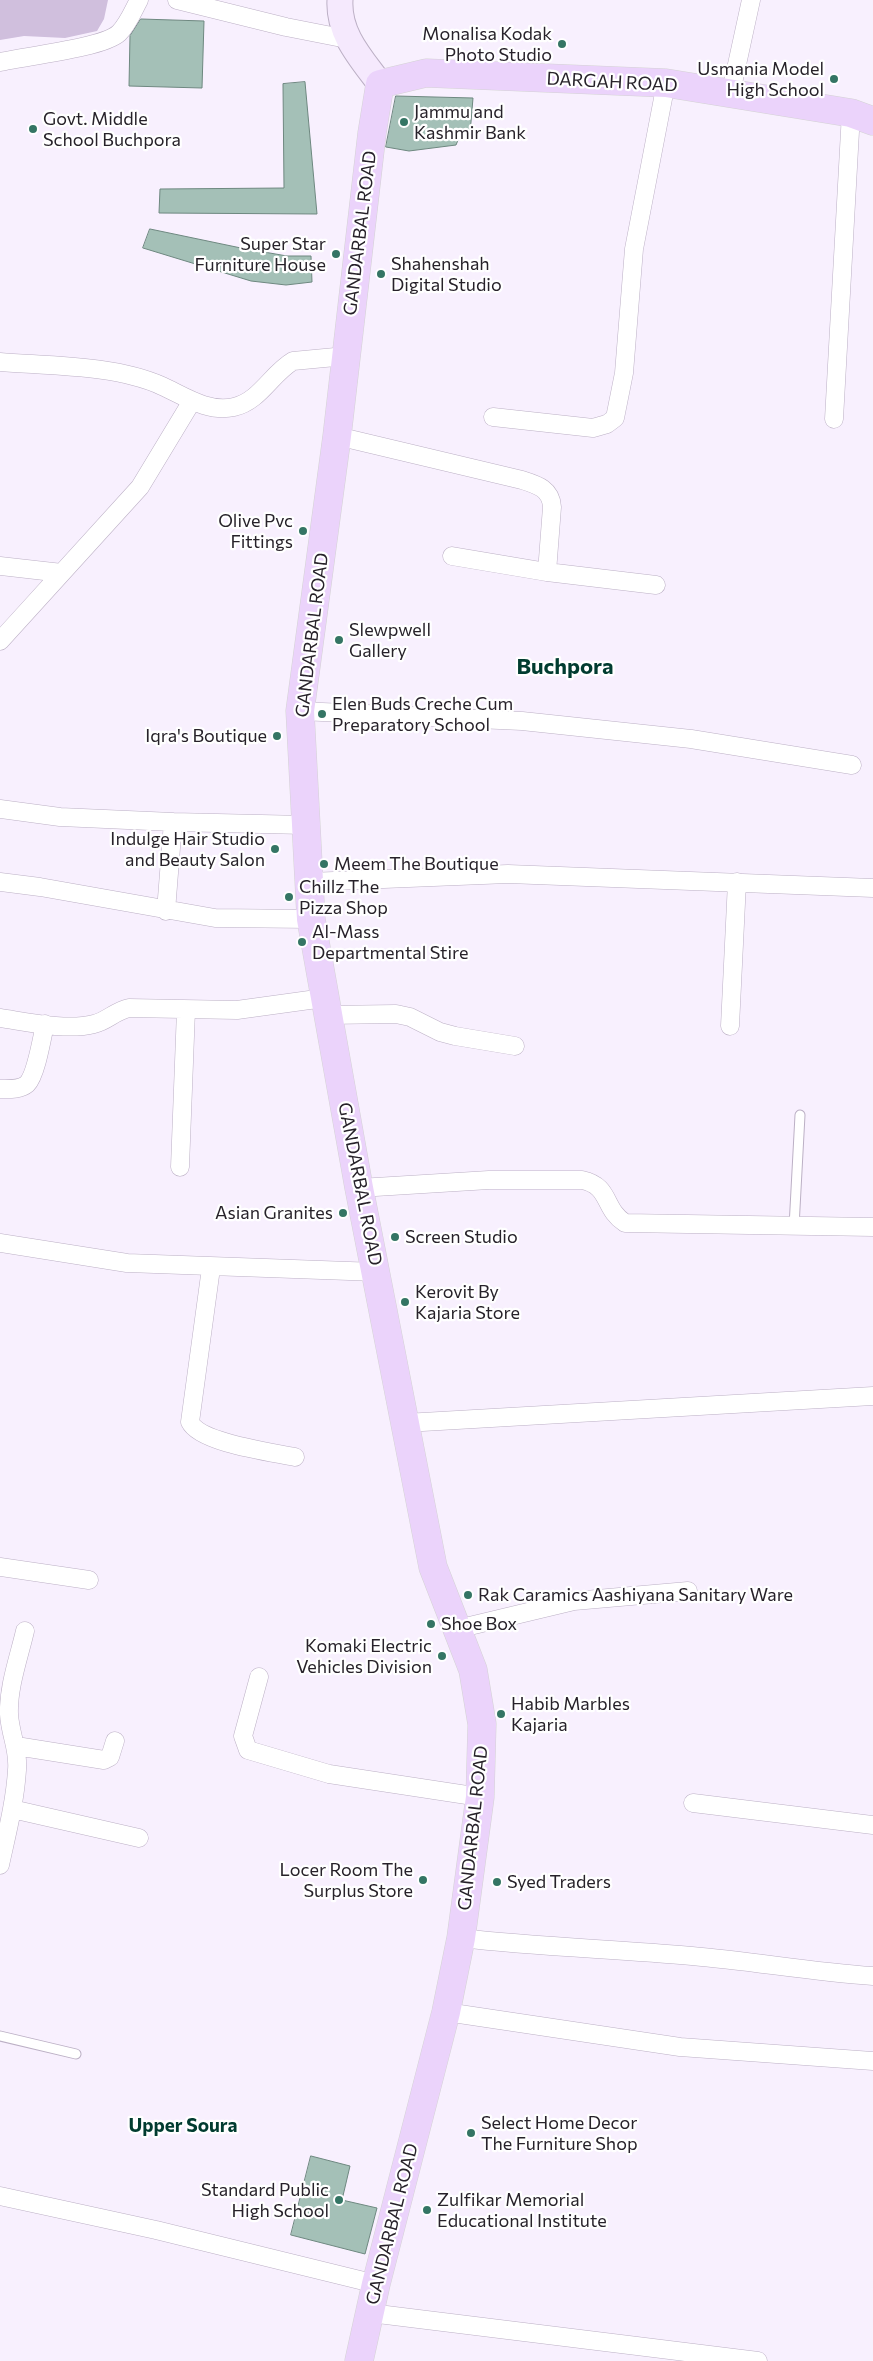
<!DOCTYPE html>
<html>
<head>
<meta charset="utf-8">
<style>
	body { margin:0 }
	canvas { display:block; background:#f8f0fe }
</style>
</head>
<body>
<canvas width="873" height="2361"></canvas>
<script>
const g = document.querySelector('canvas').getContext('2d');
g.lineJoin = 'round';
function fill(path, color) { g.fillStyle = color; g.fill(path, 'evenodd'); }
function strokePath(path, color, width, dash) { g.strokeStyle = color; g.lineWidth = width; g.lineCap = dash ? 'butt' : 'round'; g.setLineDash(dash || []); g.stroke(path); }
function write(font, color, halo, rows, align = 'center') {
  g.font = font + ' Commissioner,sans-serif'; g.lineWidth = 4.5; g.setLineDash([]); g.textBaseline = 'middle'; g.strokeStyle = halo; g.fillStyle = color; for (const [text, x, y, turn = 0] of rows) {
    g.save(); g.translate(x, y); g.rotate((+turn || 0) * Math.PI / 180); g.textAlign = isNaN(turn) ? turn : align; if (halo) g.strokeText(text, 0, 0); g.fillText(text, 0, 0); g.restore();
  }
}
fill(new Path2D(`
	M 0,0 L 108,0 L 104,19 L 97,31 L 65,38 L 24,36 L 0,40 Z`), '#d0bfdd');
const building = new Path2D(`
	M 141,19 L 204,21 L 202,88 L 129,86 L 130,36 Z
	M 305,82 L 317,214 L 159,213 L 160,189 L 284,188 L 283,84 Z
	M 396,96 L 473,98 L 470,134 L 461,133 L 456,145 L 409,151 L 386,147 Z
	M 150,229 L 241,248 L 287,256 L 311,256 L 312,282 L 286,285 L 251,281 L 143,248 Z
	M 311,2156 L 350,2166 L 342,2200 L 377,2208 L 365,2254 L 291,2235 Z`);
fill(building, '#a4c0b7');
strokePath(building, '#6e8880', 1);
const lane = new Path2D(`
	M 794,1227 L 800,1115
	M 0,2036 L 76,2054`);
const street = new Path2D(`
	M 177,0 L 286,27 L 347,39
	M 0,62 C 26,56 103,48 119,33 C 128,24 133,11 139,0
	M 731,92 L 751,0
	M 0,362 C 50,366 116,365 162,386 C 184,396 208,413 234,407 C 260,401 271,374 293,361 L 346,356
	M 493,417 L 593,428 L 607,424 L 615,418 L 624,373 L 634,249 L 666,83
	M 834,419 L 851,113
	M 337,436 L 522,480 C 538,485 551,489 552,507 L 547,572
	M 452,556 L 547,572 L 656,585
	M 0,566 L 62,573
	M 0,641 L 140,487 L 192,401
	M 300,711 L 522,721 L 691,739 L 852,765
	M 0,809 L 60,817 L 173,822
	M 0,882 L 40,887 L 215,918 L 311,919
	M 309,882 L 508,874 L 873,888
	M 166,911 L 173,822 L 305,825
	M 327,1015 L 396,1014 L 410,1017 L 440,1032 L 455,1036 L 515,1046
	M 0,1018 C 27,1022 67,1031 94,1024 C 107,1021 115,1011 129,1008 L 237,1010 L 324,998
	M 730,1026 L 737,882
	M 0,1089 C 8,1089 20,1090 27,1084 C 36,1075 42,1038 45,1024
	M 180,1167 L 186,1010
	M 359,1188 L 489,1180 L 582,1180 C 611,1186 603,1209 625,1223 L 873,1227
	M 0,1243 L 127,1263 L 377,1272
	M 211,1268 L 190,1422 C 200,1443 271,1452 295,1457
	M 405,1423 L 873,1396
	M 0,1567 L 89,1580
	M 457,1629 L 574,1601 L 688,1591
	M 259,1677 L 243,1736 L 248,1750 L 329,1774 L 480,1797
	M 16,1746 L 104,1760 L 110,1757 L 115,1741
	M 693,1803 L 873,1825
	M 12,1809 L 139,1838
	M 0,1865 C 7,1833 15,1802 17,1770 C 19,1750 10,1734 9,1714 C 8,1687 19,1657 25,1631
	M 461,1938 C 538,1947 615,1949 692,1956 C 752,1961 812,1972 873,1976
	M 446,2012 L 680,2047 L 873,2061
	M 0,2196 L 156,2230 L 376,2284
	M 370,2313 L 758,2361`);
const secondary = new Path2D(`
	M 340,0 C 338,34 361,58 380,84`);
const primary = new Path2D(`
	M 359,2361 L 376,2284 L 446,2012 L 461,1938 L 480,1797 L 482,1724 L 473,1670 L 433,1567 L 359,1188 L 311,919 L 300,711 L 337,436 L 372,133 L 380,84 L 426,73 L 666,83 L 851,113 L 873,121`);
strokePath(lane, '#bcb0c5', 11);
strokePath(street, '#bcb0c5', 19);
strokePath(secondary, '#bcb0c5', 27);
strokePath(primary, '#d4d3d4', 29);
strokePath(lane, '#fff', 9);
strokePath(street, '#fff', 18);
strokePath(secondary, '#f5e9fd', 25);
strokePath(primary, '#ebd3fb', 28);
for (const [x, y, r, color] of [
	[562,44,5,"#347564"],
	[834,79,5,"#347564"],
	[404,122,5,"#347564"],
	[33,129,5,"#347564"],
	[336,254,5,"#347564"],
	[381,274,5,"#347564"],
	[303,531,5,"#347564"],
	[339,640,5,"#347564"],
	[322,714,5,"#347564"],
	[277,736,5,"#347564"],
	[275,849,5,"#347564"],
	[324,864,5,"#347564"],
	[289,897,5,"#347564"],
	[302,942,5,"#347564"],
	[343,1213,5,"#347564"],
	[395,1237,5,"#347564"],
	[405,1302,5,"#347564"],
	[468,1595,5,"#347564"],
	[431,1624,5,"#347564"],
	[442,1656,5,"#347564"],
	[501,1714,5,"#347564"],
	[423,1880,5,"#347564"],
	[497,1882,5,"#347564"],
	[471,2133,5,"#347564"],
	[339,2200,5,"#347564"],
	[427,2210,5,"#347564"]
]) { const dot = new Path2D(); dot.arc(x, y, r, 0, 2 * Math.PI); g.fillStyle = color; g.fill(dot); strokePath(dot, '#fff', 2); }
write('18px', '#27222a', '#fff', [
	["Monalisa Kodak",552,34,"right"],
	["Photo Studio",552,55,"right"],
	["Usmania Model",824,69,"right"],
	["High School",824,90,"right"],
	["Jammu and",414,112],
	["Kashmir Bank",414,133],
	["Govt. Middle",43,119],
	["School Buchpora",43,140],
	["Super Star",326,244,"right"],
	["Furniture House",326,265,"right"],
	["Shahenshah",391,264],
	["Digital Studio",391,285],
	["Olive Pvc",293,521,"right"],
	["Fittings",293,542,"right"],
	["Slewpwell",349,630],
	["Gallery",349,651],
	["Elen Buds Creche Cum",332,704],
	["Preparatory School",332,725],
	["Iqra's Boutique",267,736,"right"],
	["Indulge Hair Studio",265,839,"right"],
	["and Beauty Salon",265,860,"right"],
	["Meem The Boutique",334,864],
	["Chillz The",299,887],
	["Pizza Shop",299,908],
	["Al-Mass",312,932],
	["Departmental Stire",312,953],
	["Asian Granites",333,1213,"right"],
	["Screen Studio",405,1237],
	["Kerovit By",415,1292],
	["Kajaria Store",415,1313],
	["Rak Caramics Aashiyana Sanitary Ware",478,1595],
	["Shoe Box",441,1624],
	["Komaki Electric",432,1646,"right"],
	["Vehicles Division",432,1667,"right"],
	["Habib Marbles",511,1704],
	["Kajaria",511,1725],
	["Locer Room The",413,1870,"right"],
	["Surplus Store",413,1891,"right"],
	["Syed Traders",507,1882],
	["Select Home Decor",481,2123],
	["The Furniture Shop",481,2144],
	["Standard Public",329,2190,"right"],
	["High School",329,2211,"right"],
	["Zulfikar Memorial",437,2200],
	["Educational Institute",437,2221]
], 'left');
write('18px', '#27222a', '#fff', [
	["DARGAH ROAD",612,82,3],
	["GANDARBAL ROAD",360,233,-83],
	["GANDARBAL ROAD",312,635,-83],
	["GANDARBAL ROAD",360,1184,79],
	["GANDARBAL ROAD",473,1828,-84],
	["GANDARBAL ROAD",392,2224,-76]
]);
write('bold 19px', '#013c30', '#fff', [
	["Upper Soura",183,2126]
]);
write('bold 22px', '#013c30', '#fff', [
	["Buchpora",565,667]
]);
</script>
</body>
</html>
